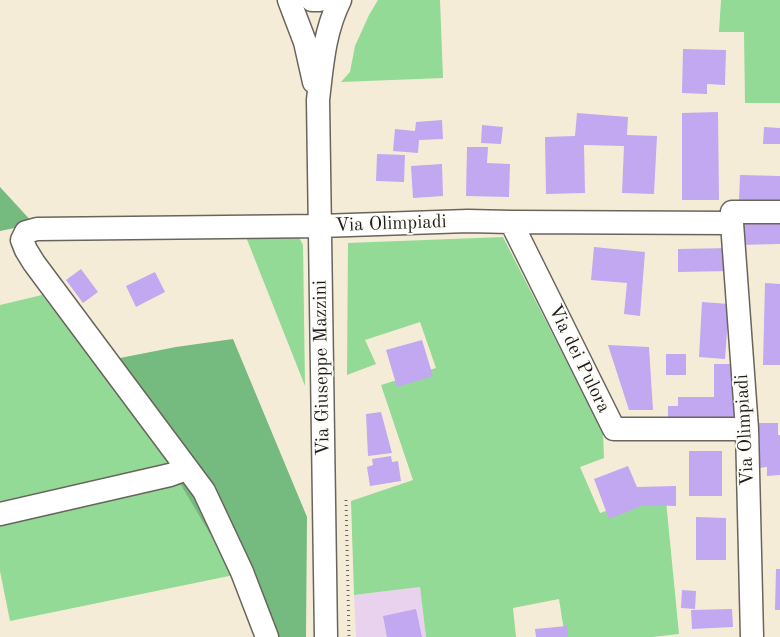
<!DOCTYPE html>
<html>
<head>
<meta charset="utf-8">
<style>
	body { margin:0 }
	canvas { display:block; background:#f5ecd7 }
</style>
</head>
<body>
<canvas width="780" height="637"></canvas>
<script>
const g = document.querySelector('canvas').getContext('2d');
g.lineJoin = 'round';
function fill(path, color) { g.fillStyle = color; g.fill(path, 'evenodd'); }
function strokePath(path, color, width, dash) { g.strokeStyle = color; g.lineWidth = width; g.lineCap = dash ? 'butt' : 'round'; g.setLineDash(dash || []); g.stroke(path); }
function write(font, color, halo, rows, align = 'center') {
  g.font = font + ' "Old Standard TT",serif'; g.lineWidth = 4; g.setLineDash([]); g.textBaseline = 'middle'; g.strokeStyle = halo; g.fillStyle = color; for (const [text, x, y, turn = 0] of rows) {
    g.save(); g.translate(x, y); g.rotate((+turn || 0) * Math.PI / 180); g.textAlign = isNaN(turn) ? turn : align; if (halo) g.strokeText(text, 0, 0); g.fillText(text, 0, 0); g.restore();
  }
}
fill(new Path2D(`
	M 420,587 L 426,637 L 356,637 L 354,595 Z`), '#e9d2ee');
fill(new Path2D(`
	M 378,0 L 440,0 L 443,78 L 341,82 L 350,72 L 355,46 L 369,15 Z
	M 721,0 L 780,0 L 780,103 L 745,103 L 744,32 L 719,32 Z
	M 246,237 L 299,237 L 303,245 L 305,386 Z
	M 503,237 L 603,433 L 604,458 L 580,467 L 600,513 L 635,501 L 666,501 L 679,634 L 652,637 L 565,637 L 559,599 L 513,608 L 516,637 L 426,637 L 420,587 L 354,595 L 351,501 L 413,480 L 381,385 L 436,368 L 420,322 L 365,340 L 376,364 L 347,375 L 348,243 Z
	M 42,295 L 173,466 L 0,505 L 0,305 Z
	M 179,482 L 234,575 L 10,621 L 0,571 L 0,526 Z`), '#92da95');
fill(new Path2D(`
	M 0,187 L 34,224 L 0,231 Z
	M 233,339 L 307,517 L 306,637 L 255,637 L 234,575 L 179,482 L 196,466 L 120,358 L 176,347 Z`), '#75ba7e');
fill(new Path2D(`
	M 683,49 L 726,50 L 725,85 L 707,84 L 707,94 L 682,93 Z
	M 718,112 L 719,200 L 682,200 L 682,113 Z
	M 577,113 L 628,117 L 627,135 L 657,136 L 654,194 L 622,193 L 624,146 L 584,145 L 585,193 L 546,194 L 545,137 L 575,136 Z
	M 442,120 L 443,139 L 419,140 L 418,153 L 393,151 L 395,129 L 415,131 L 416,122 Z
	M 482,125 L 503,127 L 501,144 L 481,143 Z
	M 764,127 L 780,128 L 780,144 L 763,144 Z
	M 467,147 L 488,147 L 487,163 L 510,164 L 509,197 L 466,196 Z
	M 377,154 L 405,155 L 404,182 L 376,181 Z
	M 442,164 L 443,196 L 413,198 L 411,166 Z
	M 740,175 L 780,176 L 780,202 L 739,201 Z
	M 737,223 L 780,223 L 780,244 L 737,245 Z
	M 594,247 L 645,252 L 640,316 L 624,314 L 627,283 L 591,280 Z
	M 730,248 L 731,271 L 678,272 L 678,249 Z
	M 81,269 L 98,292 L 83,303 L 66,280 Z
	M 155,272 L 165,292 L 136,307 L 126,286 Z
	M 765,283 L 780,284 L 780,365 L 763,365 Z
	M 702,302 L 729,304 L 725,359 L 699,357 Z
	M 422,340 L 433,376 L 397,387 L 386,350 Z
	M 608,345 L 649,347 L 653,410 L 629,410 Z
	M 666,354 L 686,354 L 686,375 L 666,375 Z
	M 714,364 L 734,364 L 734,421 L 668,421 L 668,406 L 678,406 L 678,397 L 714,397 Z
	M 381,412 L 392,453 L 368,456 L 366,414 Z
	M 759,423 L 778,423 L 778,435 L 780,435 L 780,475 L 767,476 L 767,467 L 759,468 Z
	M 689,451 L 722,451 L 722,496 L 689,496 Z
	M 391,456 L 392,462 L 398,461 L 401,481 L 370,486 L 367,467 L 373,465 L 372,459 Z
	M 628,466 L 637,487 L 676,486 L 676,506 L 644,505 L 609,519 L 594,479 Z
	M 696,517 L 726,518 L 726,560 L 696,560 Z
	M 776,569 L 780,569 L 780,610 L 775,610 Z
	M 682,590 L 696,591 L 695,609 L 681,608 Z
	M 416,609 L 422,637 L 387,637 L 383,616 Z
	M 732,609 L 733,627 L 692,629 L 691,610 Z
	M 567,626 L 568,637 L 536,637 L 535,629 Z`), '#c2a7f1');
const minor = new Path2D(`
	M 289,0 L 305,42 L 314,82
	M 312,0 L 319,0
	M 511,222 L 614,429 L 747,429
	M 732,223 L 747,429 L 752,637
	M 0,514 L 170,475 L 181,471 L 184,464
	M 267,637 L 242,572 L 204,491 L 34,263 L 26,250 L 22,240 L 26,232 L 37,229 L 320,226 L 468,221 L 511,222 L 732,223 L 732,212 L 780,212
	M 326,637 L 318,100 C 322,66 324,32 340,0`);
strokePath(minor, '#68655d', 25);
strokePath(new Path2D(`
	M 346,500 L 349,637`), '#68655d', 3, [1, 4]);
strokePath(minor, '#fff', 22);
write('19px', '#1c1c1c', '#fdfcf7', [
	["Via Olimpiadi",391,224,-2],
	["Via dei Pulora",579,359,64],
	["Via Giuseppe Mazzini",322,368,-91],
	["Via Olimpiadi",745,430,-93]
]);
</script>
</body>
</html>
